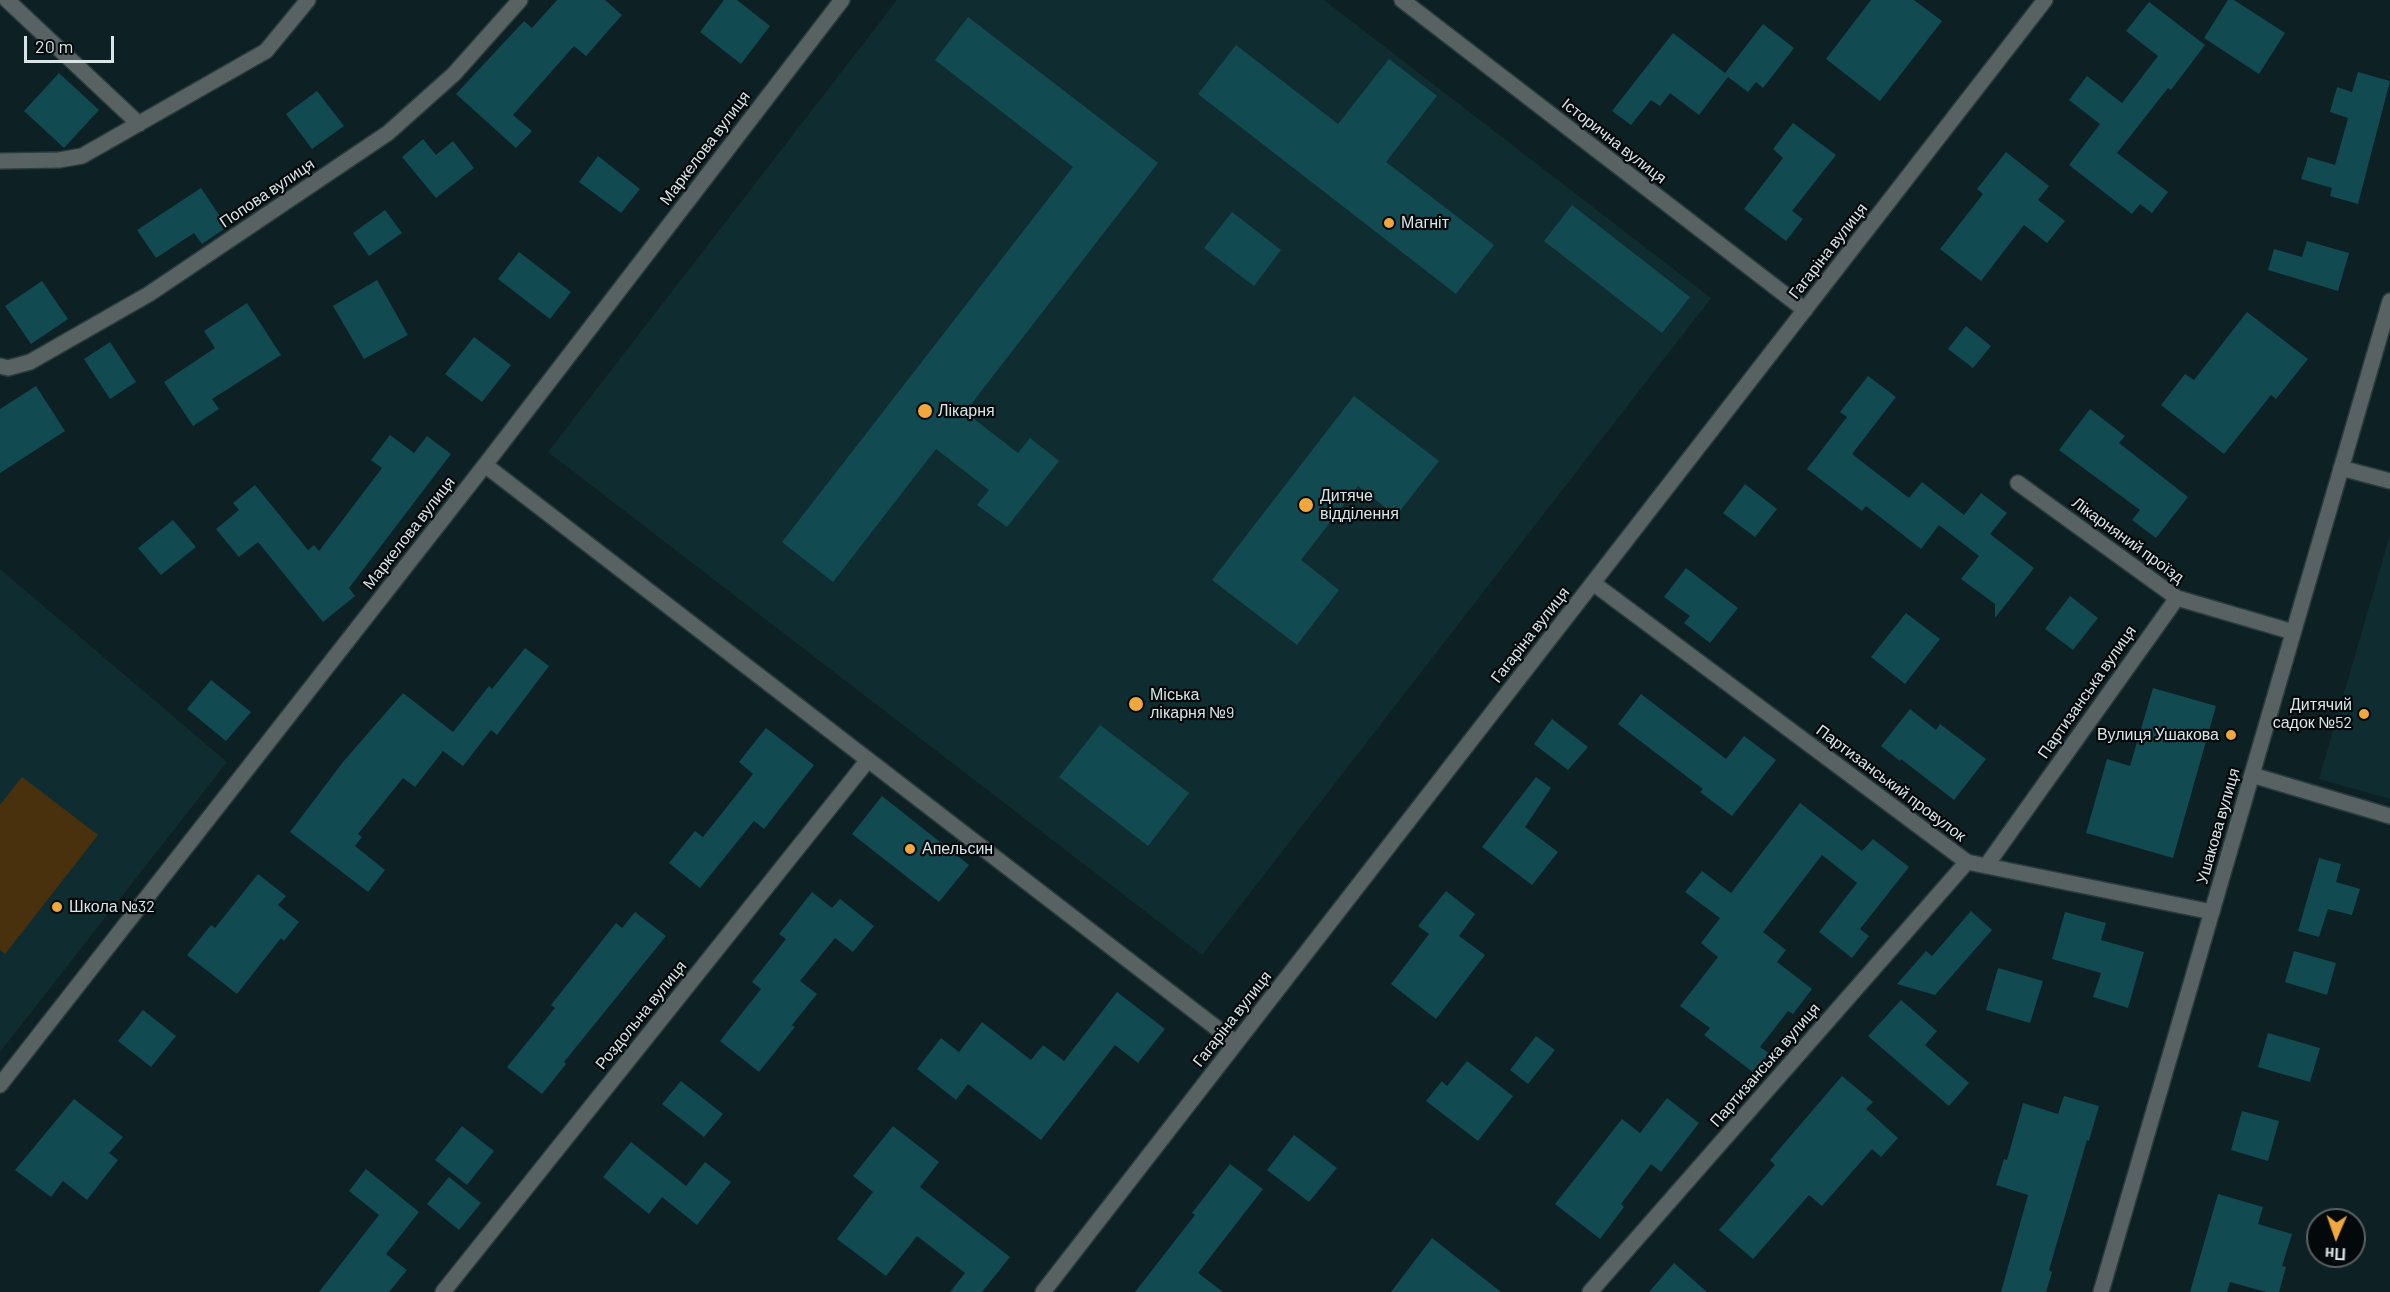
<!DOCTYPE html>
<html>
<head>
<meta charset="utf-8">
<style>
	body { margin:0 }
	#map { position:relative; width:2390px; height:1292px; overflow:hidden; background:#0d2023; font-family:Barlow,sans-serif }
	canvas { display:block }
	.north { position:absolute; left:2306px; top:1208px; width:60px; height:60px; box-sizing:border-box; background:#03090a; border:2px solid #596162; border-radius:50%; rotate:182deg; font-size:16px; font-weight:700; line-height:24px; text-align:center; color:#d9e4e6 }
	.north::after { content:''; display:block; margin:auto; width:21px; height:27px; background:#efa73e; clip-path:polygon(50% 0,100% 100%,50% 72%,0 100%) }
	.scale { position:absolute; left:24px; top:36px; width:90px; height:27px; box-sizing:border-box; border:3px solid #d9e4e6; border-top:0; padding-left:8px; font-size:18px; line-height:21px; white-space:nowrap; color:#d9e4e6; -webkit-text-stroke:4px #03090a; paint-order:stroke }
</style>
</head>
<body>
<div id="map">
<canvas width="2390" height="1292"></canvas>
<div class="north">Пн</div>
<div class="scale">20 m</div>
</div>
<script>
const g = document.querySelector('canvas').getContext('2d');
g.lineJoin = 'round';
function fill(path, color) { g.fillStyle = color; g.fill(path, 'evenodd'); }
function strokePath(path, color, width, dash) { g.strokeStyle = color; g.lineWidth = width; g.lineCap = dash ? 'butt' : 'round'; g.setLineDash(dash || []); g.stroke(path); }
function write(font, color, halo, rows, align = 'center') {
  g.font = font + ' Barlow,sans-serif'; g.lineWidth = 4.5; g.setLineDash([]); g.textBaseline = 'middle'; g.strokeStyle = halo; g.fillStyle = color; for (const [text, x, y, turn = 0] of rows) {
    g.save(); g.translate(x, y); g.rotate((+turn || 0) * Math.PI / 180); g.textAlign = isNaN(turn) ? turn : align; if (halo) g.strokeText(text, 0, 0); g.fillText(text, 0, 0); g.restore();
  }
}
fill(new Path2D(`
	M 897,0 L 1324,0 L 1711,298 L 1202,955 L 548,452 Z
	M 2390,535 L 2390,799 L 2319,779 Z
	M 0,569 L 227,762 L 0,1052 Z`), '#0f2d30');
fill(new Path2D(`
	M 22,777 L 98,835 L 5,954 L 0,950 L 0,805 Z`), '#4a310d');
fill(new Path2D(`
	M 557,0 L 605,0 L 622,15 L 586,56 L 574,46 L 513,115 L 532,131 L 516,148 L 456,94 L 524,21 L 532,28 Z
	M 724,0 L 737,0 L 770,26 L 741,64 L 700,32 Z
	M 1871,0 L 1914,0 L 1942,21 L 1880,101 L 1826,59 Z
	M 2228,0 L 2234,0 L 2285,33 L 2259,74 L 2204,38 Z
	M 2149,2 L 2205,45 L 2171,90 L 2168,88 L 2117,153 L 2168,192 L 2152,213 L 2140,204 L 2132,214 L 2069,165 L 2100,124 L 2069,100 L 2087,76 L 2122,103 L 2158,56 L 2126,31 Z
	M 968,17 L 1158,163 L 965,412 L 1018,453 L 1030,438 L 1059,461 L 1007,527 L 977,505 L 989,490 L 936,449 L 833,582 L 782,542 L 1073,167 L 935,60 Z
	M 1763,24 L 1794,48 L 1763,88 L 1756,82 L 1748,92 L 1728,77 L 1699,115 L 1670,93 L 1660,106 L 1651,100 L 1631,125 L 1612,111 L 1673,33 L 1725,73 Z
	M 1236,45 L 1338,124 L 1389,59 L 1437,96 L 1386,162 L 1494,245 L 1456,294 L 1198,94 Z
	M 2358,72 L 2390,81 L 2358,204 L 2330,196 L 2332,188 L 2301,179 L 2308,157 L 2335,165 L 2348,118 L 2330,112 L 2337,87 L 2352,92 Z
	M 59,73 L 99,110 L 64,148 L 24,111 Z
	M 317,91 L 344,126 L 312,149 L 286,114 Z
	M 1793,123 L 1836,155 L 1792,211 L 1803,219 L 1786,241 L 1744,209 L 1783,158 L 1773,149 Z
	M 423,139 L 436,155 L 453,141 L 474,168 L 436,198 L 402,157 Z
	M 2006,152 L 2049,186 L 2038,200 L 2065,221 L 2047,243 L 2024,225 L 1981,281 L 1940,249 L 1983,194 L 1977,189 Z
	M 598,156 L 640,189 L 621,213 L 579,182 Z
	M 201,188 L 227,227 L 202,244 L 194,233 L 156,258 L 137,230 Z
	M 1572,205 L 1690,297 L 1662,333 L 1544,241 Z
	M 385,210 L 402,233 L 369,256 L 353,233 Z
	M 1232,212 L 1281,250 L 1254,286 L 1204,248 Z
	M 2307,241 L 2349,253 L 2338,291 L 2268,270 L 2274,249 L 2302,257 Z
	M 519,252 L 571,292 L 550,319 L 498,279 Z
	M 377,280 L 408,335 L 364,359 L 333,306 Z
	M 42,281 L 68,319 L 31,344 L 5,306 Z
	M 247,303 L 281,355 L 212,399 L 219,409 L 193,426 L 164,382 L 215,348 L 204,331 Z
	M 2247,312 L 2308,359 L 2276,399 L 2271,395 L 2224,454 L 2161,405 L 2185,374 L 2194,380 Z
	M 1966,326 L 1991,346 L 1973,368 L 1948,349 Z
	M 474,337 L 511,365 L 482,402 L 445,374 Z
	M 110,342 L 136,382 L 110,399 L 84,359 Z
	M 1868,376 L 1896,397 L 1852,454 L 1909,498 L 1922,482 L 1964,515 L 1981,493 L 2007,513 L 1990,534 L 2034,568 L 1995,618 L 1995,604 L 1961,579 L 1979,556 L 1939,525 L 1921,549 L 1866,506 L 1862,511 L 1807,469 L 1847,417 L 1840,412 Z
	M 36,386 L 65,431 L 0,473 L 0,409 Z
	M 1354,396 L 1439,461 L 1396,516 L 1358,486 L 1301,560 L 1339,590 L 1297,645 L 1212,580 Z
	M 2090,409 L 2125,436 L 2119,443 L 2188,497 L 2156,538 L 2132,520 L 2140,510 L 2059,450 Z
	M 390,435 L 414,453 L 427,436 L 451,454 L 349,588 L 355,596 L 323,622 L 258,542 L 239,557 L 216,529 L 239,510 L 233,503 L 255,485 L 308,550 L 314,545 L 319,551 L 382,468 L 371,460 Z
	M 1745,484 L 1777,509 L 1755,537 L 1723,513 Z
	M 173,520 L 196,547 L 161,575 L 138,548 Z
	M 1686,568 L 1738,608 L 1710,643 L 1684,623 L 1690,616 L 1664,597 Z
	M 2070,596 L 2098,618 L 2073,650 L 2045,629 Z
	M 1906,613 L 1940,639 L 1905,684 L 1871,657 Z
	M 525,648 L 549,666 L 497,735 L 491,730 L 463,766 L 443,751 L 415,787 L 403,778 L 358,834 L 362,837 L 355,846 L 385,870 L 368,892 L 290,832 L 343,762 L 403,693 L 453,732 L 489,686 L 492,689 Z
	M 211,680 L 251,712 L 226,741 L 187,709 Z
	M 2153,688 L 2216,706 L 2173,858 L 2086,833 L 2107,759 L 2130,766 Z
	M 1641,694 L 1726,759 L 1744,736 L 1776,760 L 1732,816 L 1700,792 L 1703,789 L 1618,724 Z
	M 1910,709 L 1936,730 L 1940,724 L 1986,759 L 1954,800 L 1901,759 L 1900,761 L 1881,746 Z
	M 1552,719 L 1588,747 L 1568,770 L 1534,744 Z
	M 1100,725 L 1189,793 L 1148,846 L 1059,777 Z
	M 766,728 L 814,765 L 764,829 L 754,821 L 700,888 L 669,863 L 695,831 L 703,837 L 753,774 L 739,762 Z
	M 1536,777 L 1551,788 L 1525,827 L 1558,852 L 1532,885 L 1482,847 Z
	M 882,796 L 969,865 L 939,902 L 852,834 Z
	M 1800,803 L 1862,851 L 1873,839 L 1909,867 L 1860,929 L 1869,936 L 1852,958 L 1819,932 L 1857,883 L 1822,855 L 1763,932 L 1786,950 L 1777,962 L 1812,989 L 1793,1014 L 1788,1011 L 1760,1047 L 1769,1053 L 1754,1073 L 1704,1035 L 1710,1028 L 1680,1006 L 1718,957 L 1701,943 L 1720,918 L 1685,892 L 1702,871 L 1731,893 Z
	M 2319,858 L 2341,864 L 2336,882 L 2360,889 L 2352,915 L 2328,909 L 2319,937 L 2298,931 Z
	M 258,874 L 286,896 L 278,905 L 299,922 L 284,941 L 281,938 L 237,994 L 187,955 L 211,925 L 215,928 Z
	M 1446,891 L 1475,914 L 1459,936 L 1485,955 L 1436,1019 L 1391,984 L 1429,934 L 1418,926 Z
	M 812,892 L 832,908 L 840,899 L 874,926 L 853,952 L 835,938 L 800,981 L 817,994 L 792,1025 L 795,1027 L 759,1072 L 720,1041 L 761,989 L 752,982 L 786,939 L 779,934 Z
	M 1971,911 L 1992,930 L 1935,995 L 1897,984 L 1926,951 L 1932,956 Z
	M 635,912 L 666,936 L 564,1062 L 566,1064 L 542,1094 L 507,1067 L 555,1008 L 551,1005 L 616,923 L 622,928 Z
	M 2065,912 L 2106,923 L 2101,940 L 2144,952 L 2128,1008 L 2093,997 L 2101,973 L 2052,959 Z
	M 2294,951 L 2336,963 L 2327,995 L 2285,982 Z
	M 1998,968 L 2043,981 L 2030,1023 L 1986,1010 Z
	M 1117,992 L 1165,1029 L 1138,1063 L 1115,1045 L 1041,1140 L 968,1084 L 956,1100 L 917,1069 L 941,1038 L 959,1052 L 982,1022 L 1031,1060 L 1043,1045 L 1064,1061 Z
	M 1901,1000 L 1937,1031 L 1925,1045 L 1969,1083 L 1949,1106 L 1868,1036 Z
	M 143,1010 L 176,1036 L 151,1067 L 118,1041 Z
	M 2268,1033 L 2320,1048 L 2310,1082 L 2258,1067 Z
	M 1536,1036 L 1555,1050 L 1528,1084 L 1510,1070 Z
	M 1467,1061 L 1513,1096 L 1478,1141 L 1426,1101 L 1442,1081 L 1447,1086 Z
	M 1842,1076 L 1873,1102 L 1866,1109 L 1898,1138 L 1881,1157 L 1872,1149 L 1822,1206 L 1809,1195 L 1753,1259 L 1719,1230 L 1775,1165 L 1770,1160 Z
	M 681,1081 L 723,1114 L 704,1137 L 662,1104 Z
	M 2064,1096 L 2099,1106 L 2089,1141 L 2087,1140 L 2049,1270 L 2052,1272 L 2046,1292 L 2001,1292 L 2028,1195 L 1996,1185 L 2004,1159 L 2007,1160 L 2023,1103 L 2058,1114 Z
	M 1667,1098 L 1699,1123 L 1661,1172 L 1651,1164 L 1621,1204 L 1624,1207 L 1600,1239 L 1555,1204 L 1622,1119 L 1640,1133 Z
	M 74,1099 L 123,1137 L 109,1153 L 118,1160 L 87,1200 L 63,1181 L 51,1197 L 15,1170 Z
	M 2242,1111 L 2279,1121 L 2268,1161 L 2231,1150 Z
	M 462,1126 L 494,1151 L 467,1185 L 435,1160 Z
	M 893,1126 L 939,1162 L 920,1187 L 1010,1257 L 982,1292 L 950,1292 L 965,1273 L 917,1236 L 886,1276 L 837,1239 L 873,1192 L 853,1176 Z
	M 1294,1135 L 1337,1168 L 1309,1202 L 1267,1170 Z
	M 631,1142 L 686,1186 L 705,1162 L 731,1182 L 697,1225 L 662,1197 L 649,1214 L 603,1177 Z
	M 1230,1164 L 1263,1189 L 1198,1273 L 1223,1292 L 1135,1292 L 1195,1215 L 1192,1213 Z
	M 366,1169 L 419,1212 L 386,1254 L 407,1270 L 389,1292 L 319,1292 L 379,1215 L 349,1191 Z
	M 449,1177 L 481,1203 L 459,1230 L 427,1204 Z
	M 2218,1194 L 2263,1207 L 2258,1224 L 2292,1234 L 2282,1266 L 2286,1267 L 2279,1292 L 2266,1292 L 2230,1282 L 2227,1292 L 2190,1292 Z
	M 1432,1238 L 1501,1292 L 1391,1292 Z
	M 1674,1263 L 1707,1292 L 1649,1292 Z`), '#124a51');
const minor = new Path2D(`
	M 7,0 L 139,124
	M 1402,0 L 1805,310
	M 0,161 L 59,160 L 82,156 L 266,51 L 308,0
	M 0,366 L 8,368 L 30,362 L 149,294 L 388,133 L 454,74 L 520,0
	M 485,465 L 1236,1043
	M 2341,468 L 2390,481
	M 2018,483 L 2177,598 L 2293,632
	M 1593,583 L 1967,862 L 2212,912
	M 2252,775 L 2390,816
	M 1986,866 L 2177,598
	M 0,1085 L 485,465 L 842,0
	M 443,1292 L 868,760
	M 1590,1292 L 1967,862`);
const tertiary = new Path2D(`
	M 1043,1292 L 2045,0
	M 2101,1292 L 2390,301`);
strokePath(minor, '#2a3b3e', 18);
strokePath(tertiary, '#2a3b3e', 18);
strokePath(minor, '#596263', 15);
strokePath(tertiary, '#596263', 15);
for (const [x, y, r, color] of [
	[1389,223,6,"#efa73e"],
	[925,411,8,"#efa73e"],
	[1306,505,8,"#efa73e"],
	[1136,704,8,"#efa73e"],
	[2364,714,6,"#efa73e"],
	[2231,735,6,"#efa73e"],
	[910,849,6,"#efa73e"],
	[57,907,6,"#efa73e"]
]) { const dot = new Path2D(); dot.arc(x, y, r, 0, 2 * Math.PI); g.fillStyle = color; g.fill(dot); strokePath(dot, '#03090a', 2); }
write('16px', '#d9e4e6', '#03090a', [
	["Історична вулиця",1614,141,38],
	["Маркелова вулиця",705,148,-53],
	["Попова вулиця",267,193,-34],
	["Гагаріна вулиця",1828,251,-52],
	["Маркелова вулиця",409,533,-52],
	["Лікарняний проїзд",2128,540,36],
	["Гагаріна вулиця",1530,635,-52],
	["Партизанська вулиця",2087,692,-55],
	["Партизанський провулок",1891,783,37],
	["Ушакова вулиця",2218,826,-74],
	["Роздольна вулиця",641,1015,-51],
	["Гагаріна вулиця",1232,1019,-52],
	["Партизанська вулиця",1765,1065,-49]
]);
write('16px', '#d9e4e6', '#03090a', [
	["Магніт",1401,223],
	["Лікарня",938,411],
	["Дитяче",1320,496],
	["відділення",1320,514],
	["Міська",1150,695],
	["лікарня №9",1150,713],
	["Дитячий",2352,705,"right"],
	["садок №52",2352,723,"right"],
	["Вулиця Ушакова",2219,735,"right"],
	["Апельсин",922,849],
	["Школа №32",69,907]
], 'left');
</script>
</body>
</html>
